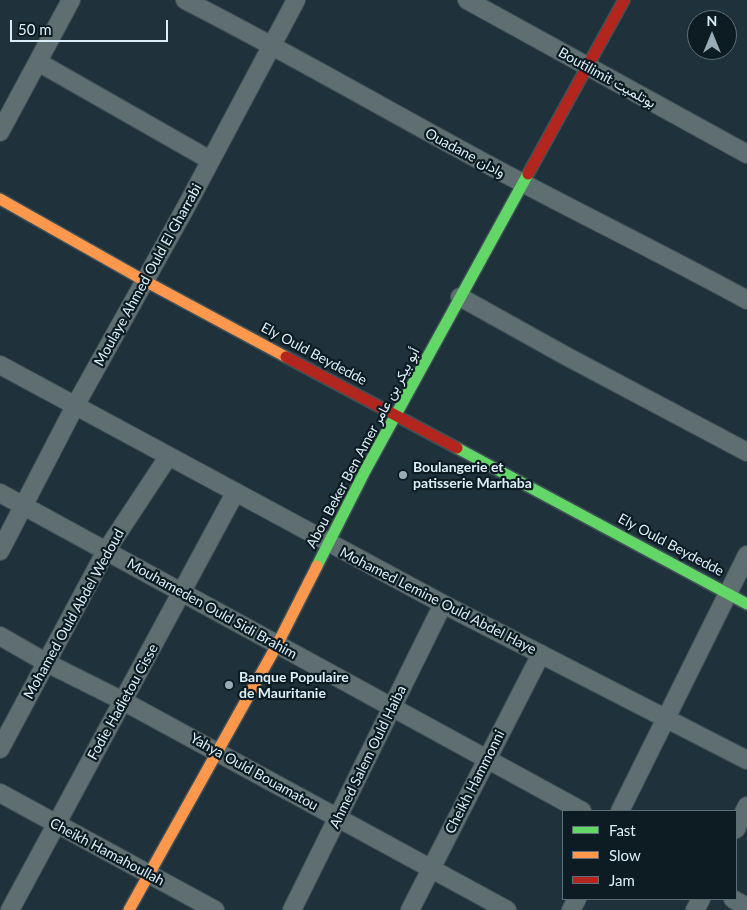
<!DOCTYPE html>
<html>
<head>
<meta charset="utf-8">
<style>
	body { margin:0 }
	#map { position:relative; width:747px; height:910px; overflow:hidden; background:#1f323b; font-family:Lato,sans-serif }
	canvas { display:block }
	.legend { position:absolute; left:562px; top:810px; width:175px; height:90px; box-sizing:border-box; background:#0d1b22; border:1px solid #5f6f78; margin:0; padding:6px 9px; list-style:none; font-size:15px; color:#dbeef8 }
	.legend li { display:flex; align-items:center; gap:10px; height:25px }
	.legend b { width:25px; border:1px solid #5f6f78 }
	.north { position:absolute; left:687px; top:10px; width:50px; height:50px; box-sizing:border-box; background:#0d1b22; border:1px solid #5f6f78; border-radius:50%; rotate:0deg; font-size:14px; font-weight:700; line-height:20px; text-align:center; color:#dbeef8 }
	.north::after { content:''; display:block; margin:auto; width:18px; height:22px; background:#99acb6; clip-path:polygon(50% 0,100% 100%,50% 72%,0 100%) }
	.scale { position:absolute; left:10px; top:20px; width:158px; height:22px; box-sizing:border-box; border:2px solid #dbeef8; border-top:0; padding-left:6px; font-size:15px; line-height:18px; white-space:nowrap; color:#dbeef8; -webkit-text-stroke:4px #0d1b22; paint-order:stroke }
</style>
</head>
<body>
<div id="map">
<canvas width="747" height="910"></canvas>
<ul class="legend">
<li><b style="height:6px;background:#63d668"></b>Fast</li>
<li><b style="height:6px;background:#ff974d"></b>Slow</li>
<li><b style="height:6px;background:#b3261e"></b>Jam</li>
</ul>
<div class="north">N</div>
<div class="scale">50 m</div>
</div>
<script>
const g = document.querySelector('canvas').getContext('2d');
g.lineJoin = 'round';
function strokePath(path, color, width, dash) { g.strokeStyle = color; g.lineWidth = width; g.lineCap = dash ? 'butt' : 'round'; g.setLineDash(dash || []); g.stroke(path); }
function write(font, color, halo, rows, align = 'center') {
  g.font = font + ' Lato,Vazirmatn,sans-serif'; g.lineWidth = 4.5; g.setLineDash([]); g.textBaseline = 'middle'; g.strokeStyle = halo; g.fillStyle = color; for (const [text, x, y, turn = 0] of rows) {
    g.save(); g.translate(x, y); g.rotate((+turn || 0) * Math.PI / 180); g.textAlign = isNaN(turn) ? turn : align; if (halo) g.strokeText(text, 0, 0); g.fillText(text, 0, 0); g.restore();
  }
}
const street = new Path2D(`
	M 185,0 C 287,52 385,109 485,163 C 572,210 661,253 747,300
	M 467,0 L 747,154
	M 38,62 L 210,160
	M 0,132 L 71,0
	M 460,297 L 566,356 L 747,452
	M 0,365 L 443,604 L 747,760
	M 0,493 L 582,811
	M 0,551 L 75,406 L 186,207 L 296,0
	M 0,636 L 47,663 L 123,701 L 507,910
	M 0,749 L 106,551 L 168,457
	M 0,793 L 215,910
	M 620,811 L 747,555
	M 736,829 L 747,806
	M 733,899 L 747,907
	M 10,910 L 235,493
	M 292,910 L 443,604
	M 410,910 L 541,654
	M 571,910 L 577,899
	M 695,910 L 701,899`);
const fast = new Path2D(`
	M 457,448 L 747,604
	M 317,566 L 365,471 L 528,174`);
const slow = new Path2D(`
	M 0,199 L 145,281 L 286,357
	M 129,910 L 277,645 L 317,566`);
const jam = new Path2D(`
	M 528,174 L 624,0
	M 286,357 L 457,448`);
strokePath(street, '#404f57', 20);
strokePath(fast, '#404f57', 14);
strokePath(slow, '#404f57', 14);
strokePath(jam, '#404f57', 14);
strokePath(street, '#5e6e71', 18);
strokePath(fast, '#63d668', 11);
strokePath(slow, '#ff974d', 11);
strokePath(jam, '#b3261e', 11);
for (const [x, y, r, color] of [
	[403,475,5,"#99acb6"],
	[229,685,5,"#99acb6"]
]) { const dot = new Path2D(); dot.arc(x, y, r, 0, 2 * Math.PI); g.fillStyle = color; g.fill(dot); strokePath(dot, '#0d1b22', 2); }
write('14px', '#dbeef8', '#0d1b22', [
	["Boutilimit بوتلميت",607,78,29],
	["Ouadane وادان",465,153,28],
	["Moulaye Ahmed Ould El Gharrabi",148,275,-61],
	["Ely Ould Beydedde",314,354,28],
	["Abou Beker Ben Amer أبو بيكر بن عامر",363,448,-62],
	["Ely Ould Beydedde",671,545,28],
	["Mohamed Lemine Ould Abdel Haye",438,601,27],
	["Mouhameden Ould Sidi Brahim",212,609,29],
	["Mohamed Ould Abdel Wedoud",74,614,-61],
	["Fodie Hadietou Cisse",123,702,-61],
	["Ahmed Salem Ould Haiba",368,757,-64],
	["Yahya Ould Bouamatou",254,772,29],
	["Cheikh Hammonni",475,782,-63],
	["Cheikh Hamahoullah",107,852,28]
]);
write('bold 14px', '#dbeef8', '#0d1b22', [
	["Boulangerie et",413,467],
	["patisserie Marhaba",413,483],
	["Banque Populaire",239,677],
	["de Mauritanie",239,693]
], 'left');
</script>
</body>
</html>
